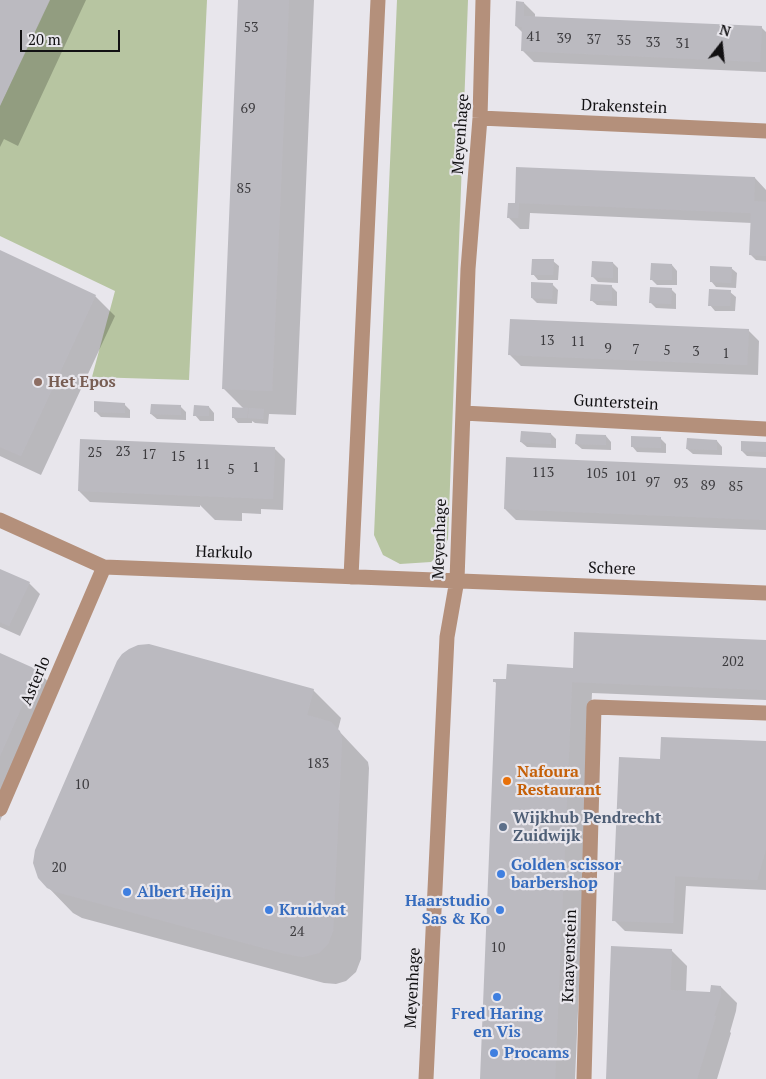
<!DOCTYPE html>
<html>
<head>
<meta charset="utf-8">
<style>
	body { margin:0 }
	#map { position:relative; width:766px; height:1079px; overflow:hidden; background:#e8e6ec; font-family:"PT Serif",serif }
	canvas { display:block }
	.north { position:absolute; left:696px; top:20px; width:50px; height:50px; -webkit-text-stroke:4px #e8e6ec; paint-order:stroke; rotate:16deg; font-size:14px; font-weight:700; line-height:20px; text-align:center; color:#121113 }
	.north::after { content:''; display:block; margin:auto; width:18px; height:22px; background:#121113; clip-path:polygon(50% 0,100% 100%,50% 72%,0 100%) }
	.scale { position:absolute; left:20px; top:30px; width:100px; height:22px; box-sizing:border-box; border:2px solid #121113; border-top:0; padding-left:6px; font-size:15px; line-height:18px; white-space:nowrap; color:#121113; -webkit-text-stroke:4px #e8e6ec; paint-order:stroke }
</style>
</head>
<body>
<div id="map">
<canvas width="766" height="1079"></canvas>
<div class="north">N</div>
<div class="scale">20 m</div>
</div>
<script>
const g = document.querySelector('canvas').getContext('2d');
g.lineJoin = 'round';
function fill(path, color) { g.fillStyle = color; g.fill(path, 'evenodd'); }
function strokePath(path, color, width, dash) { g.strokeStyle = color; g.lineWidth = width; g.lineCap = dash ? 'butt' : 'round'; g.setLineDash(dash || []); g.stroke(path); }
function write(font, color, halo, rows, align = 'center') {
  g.font = font + ' "PT Serif",serif'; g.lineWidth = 4.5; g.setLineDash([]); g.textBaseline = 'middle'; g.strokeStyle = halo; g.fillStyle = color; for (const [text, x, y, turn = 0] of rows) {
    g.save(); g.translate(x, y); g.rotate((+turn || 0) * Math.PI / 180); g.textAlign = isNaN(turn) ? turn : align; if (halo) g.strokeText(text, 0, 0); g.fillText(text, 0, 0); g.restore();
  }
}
fill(new Path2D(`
	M 50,0 L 207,0 L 189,380 L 92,377 L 115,291 L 0,236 L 0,106 Z
	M 397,0 L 468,0 L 448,539 L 443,551 L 431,562 L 400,564 L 383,555 L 374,535 Z`), '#b7c5a1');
fill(new Path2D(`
	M 0,0 L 86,0 L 18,146 L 4,139 L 0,147 Z
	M 240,0 L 314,0 L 296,415 L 269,414 L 268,424 L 255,423 L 252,421 L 252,423 L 238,423 L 233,417 L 244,409 L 223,388 Z
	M 524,3 L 535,14 L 535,18 L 761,27 L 766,32 L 766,72 L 534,62 L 523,51 L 523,33 L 516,26 Z
	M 517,168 L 755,178 L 766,190 L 766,261 L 756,260 L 751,255 L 752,223 L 530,213 L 529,229 L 520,229 L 509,218 L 516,204 Z
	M 0,252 L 95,296 L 115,316 L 41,475 L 0,456 Z
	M 553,261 L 559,266 L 558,280 L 538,280 L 533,274 Z
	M 613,263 L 618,268 L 618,283 L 598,282 L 592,276 Z
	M 672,265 L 677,271 L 677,285 L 657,285 L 651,279 Z
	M 731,268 L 737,273 L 736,288 L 716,287 L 711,281 Z
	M 552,284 L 558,290 L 557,304 L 537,303 L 532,298 Z
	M 612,287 L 617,292 L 617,306 L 597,305 L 591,300 Z
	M 671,289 L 676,294 L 676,309 L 656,308 L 650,302 Z
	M 730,292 L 736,297 L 735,311 L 715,311 L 710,305 Z
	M 748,330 L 759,341 L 758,375 L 521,366 L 510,355 Z
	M 124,404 L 130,410 L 130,418 L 101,417 L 95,411 Z
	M 180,406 L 186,412 L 186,420 L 157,419 L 151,414 Z
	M 209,407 L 214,413 L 214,421 L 200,421 L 195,415 Z
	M 551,434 L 556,439 L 556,448 L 527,447 L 521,442 Z
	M 606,436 L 611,442 L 611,450 L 582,449 L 576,444 Z
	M 661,439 L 666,444 L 666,453 L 637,452 L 632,446 Z
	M 717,441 L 722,447 L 722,455 L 693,454 L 687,449 Z
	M 766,443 L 766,457 L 747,456 L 742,451 Z
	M 274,448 L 285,459 L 283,510 L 261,509 L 261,514 L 242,513 L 242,521 L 215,520 L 200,505 L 200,507 L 90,502 L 79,491 Z
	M 766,469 L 766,530 L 516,520 L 505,509 Z
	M 0,570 L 29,583 L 40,594 L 20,636 L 0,627 Z
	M 766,641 L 766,700 L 592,693 L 575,1079 L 481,1079 L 498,685 L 495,682 Z
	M 0,655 L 37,671 L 57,690 L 0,821 Z
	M 313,690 L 341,718 L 338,730 L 368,762 L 369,768 L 361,959 L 356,972 L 346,981 L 336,984 L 324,983 L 82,918 L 73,913 L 45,884 Z
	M 766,743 L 766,890 L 686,886 L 683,934 L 625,931 L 614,920 L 662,760 Z
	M 671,950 L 687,966 L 686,992 L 711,993 L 721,987 L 737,1003 L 736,1011 L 730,1032 L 731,1033 L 717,1079 L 607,1079 Z`), '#0003');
fill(new Path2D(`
	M 0,0 L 49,0 L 0,105 Z
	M 238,0 L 289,0 L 272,391 L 222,389 Z
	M 516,1 L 524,2 L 524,16 L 762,26 L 760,62 L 521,51 L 522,27 L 515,26 Z
	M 516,167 L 755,177 L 754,201 L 766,202 L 766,256 L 749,255 L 751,213 L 519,203 L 518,218 L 507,218 L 508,203 L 515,203 Z
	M 0,250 L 96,295 L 21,456 L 0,447 Z
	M 532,259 L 554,259 L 553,275 L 531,275 Z
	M 592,261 L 613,262 L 613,278 L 591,277 Z
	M 651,263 L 672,264 L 672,280 L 650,280 Z
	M 710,266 L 732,267 L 731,283 L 710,282 Z
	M 531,282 L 553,283 L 552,299 L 531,298 Z
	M 591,284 L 612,285 L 612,301 L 590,301 Z
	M 650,287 L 672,288 L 671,304 L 649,303 Z
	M 709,289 L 731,290 L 730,306 L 708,306 Z
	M 510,319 L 749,329 L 747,365 L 508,355 Z
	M 94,401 L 125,403 L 125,413 L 94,412 Z
	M 151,404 L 181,405 L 181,415 L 150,414 Z
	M 194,405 L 209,406 L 209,416 L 193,416 Z
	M 232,407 L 248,408 L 247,418 L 232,418 Z
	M 249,408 L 264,409 L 263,419 L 248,418 Z
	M 521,431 L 551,433 L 551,444 L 520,442 Z
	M 576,434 L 606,435 L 606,445 L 575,444 Z
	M 631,436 L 661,437 L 661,448 L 631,447 Z
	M 687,438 L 717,440 L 717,450 L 686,449 Z
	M 80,439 L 275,447 L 273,499 L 78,491 Z
	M 741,441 L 766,442 L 766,452 L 741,451 Z
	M 506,457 L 766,468 L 766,520 L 504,509 Z
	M 0,569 L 30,582 L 9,626 L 0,622 Z
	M 574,632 L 766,640 L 766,690 L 572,682 L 555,1079 L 480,1079 L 496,682 L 493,682 L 493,679 L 506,679 L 507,664 L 573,668 Z
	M 149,644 L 314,689 L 307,715 L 331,722 L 340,731 L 342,739 L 333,931 L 328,944 L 319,953 L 303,957 L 282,953 L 53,891 L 47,888 L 38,878 L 33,863 L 35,850 L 117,661 L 122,654 L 129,649 L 138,645 Z
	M 0,653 L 38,670 L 0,756 Z
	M 661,737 L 766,741 L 766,849 L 757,880 L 675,876 L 673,923 L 612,921 L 619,757 L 660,759 Z
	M 611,946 L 672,949 L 670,990 L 710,992 L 711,985 L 721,986 L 721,995 L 714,1016 L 716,1016 L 697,1079 L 606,1079 Z`), '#bbbac0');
strokePath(new Path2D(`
	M 480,118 L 766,131
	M 463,413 L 766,429
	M 0,520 L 104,567 L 766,593
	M 351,577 L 378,0
	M 0,809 L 104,567
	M 426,1079 L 447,637 L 457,580 L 468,269 L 480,118 L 483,0
	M 584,1079 L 594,707 L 766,713`), '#b4907b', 15);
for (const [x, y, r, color] of [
	[38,382,5,"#8d6e63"],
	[507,781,5,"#e8710a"],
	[503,827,5,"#5c6f8a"],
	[501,874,5,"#3f7fe0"],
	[127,892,5,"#3f7fe0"],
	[269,910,5,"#3f7fe0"],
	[500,910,5,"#3f7fe0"],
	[497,997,5,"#3f7fe0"],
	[494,1053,5,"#3f7fe0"]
]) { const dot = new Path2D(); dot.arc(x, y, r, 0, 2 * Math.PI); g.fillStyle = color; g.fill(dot); strokePath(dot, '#e8e6ec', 2); }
write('14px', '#3c3b3e', null, [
	["53",251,28],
	["41",534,37],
	["39",564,39],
	["37",594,40],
	["35",624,41],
	["33",653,43],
	["31",683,44],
	["69",248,109],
	["85",244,189],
	["13",547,341],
	["11",578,342],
	["9",608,349],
	["7",636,350],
	["5",667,351],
	["3",696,352],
	["1",726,354],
	["23",123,452],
	["25",95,453],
	["17",149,455],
	["15",178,457],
	["11",203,465],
	["1",256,468],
	["5",231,470],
	["113",543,473],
	["105",597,474],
	["101",626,477],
	["97",653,483],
	["93",681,484],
	["89",708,486],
	["85",736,487],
	["202",733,662],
	["183",318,764],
	["10",82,785],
	["20",59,868],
	["24",297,932],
	["10",498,948]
]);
write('16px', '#121113', '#e8e6ec', [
	["Drakenstein",624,107,2],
	["Meyenhage",461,134,-86],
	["Gunterstein",616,403,3],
	["Meyenhage",440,539,-88],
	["Harkulo",224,553,2],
	["Schere",612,569,2],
	["Asterlo",36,681,-67],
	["Kraayenstein",570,956,-88],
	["Meyenhage",413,988,-87]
]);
write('bold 16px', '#785e54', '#e8e6ec', [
	["Het Epos",48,382]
], 'left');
write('bold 16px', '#c56008', '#e8e6ec', [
	["Nafoura",517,772],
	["Restaurant",517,790]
], 'left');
write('bold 16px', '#4e5e75', '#e8e6ec', [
	["Wijkhub Pendrecht",513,818],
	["Zuidwijk",513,836]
], 'left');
write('bold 16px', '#366cbe', '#e8e6ec', [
	["Golden scissor",511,865],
	["barbershop",511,883],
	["Albert Heijn",137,892],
	["Haarstudio",490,901,"right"],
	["Sas & Ko",490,919,"right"],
	["Kruidvat",279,910],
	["Fred Haring",497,1014,"center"],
	["en Vis",497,1032,"center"],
	["Procams",504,1053]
], 'left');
</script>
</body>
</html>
